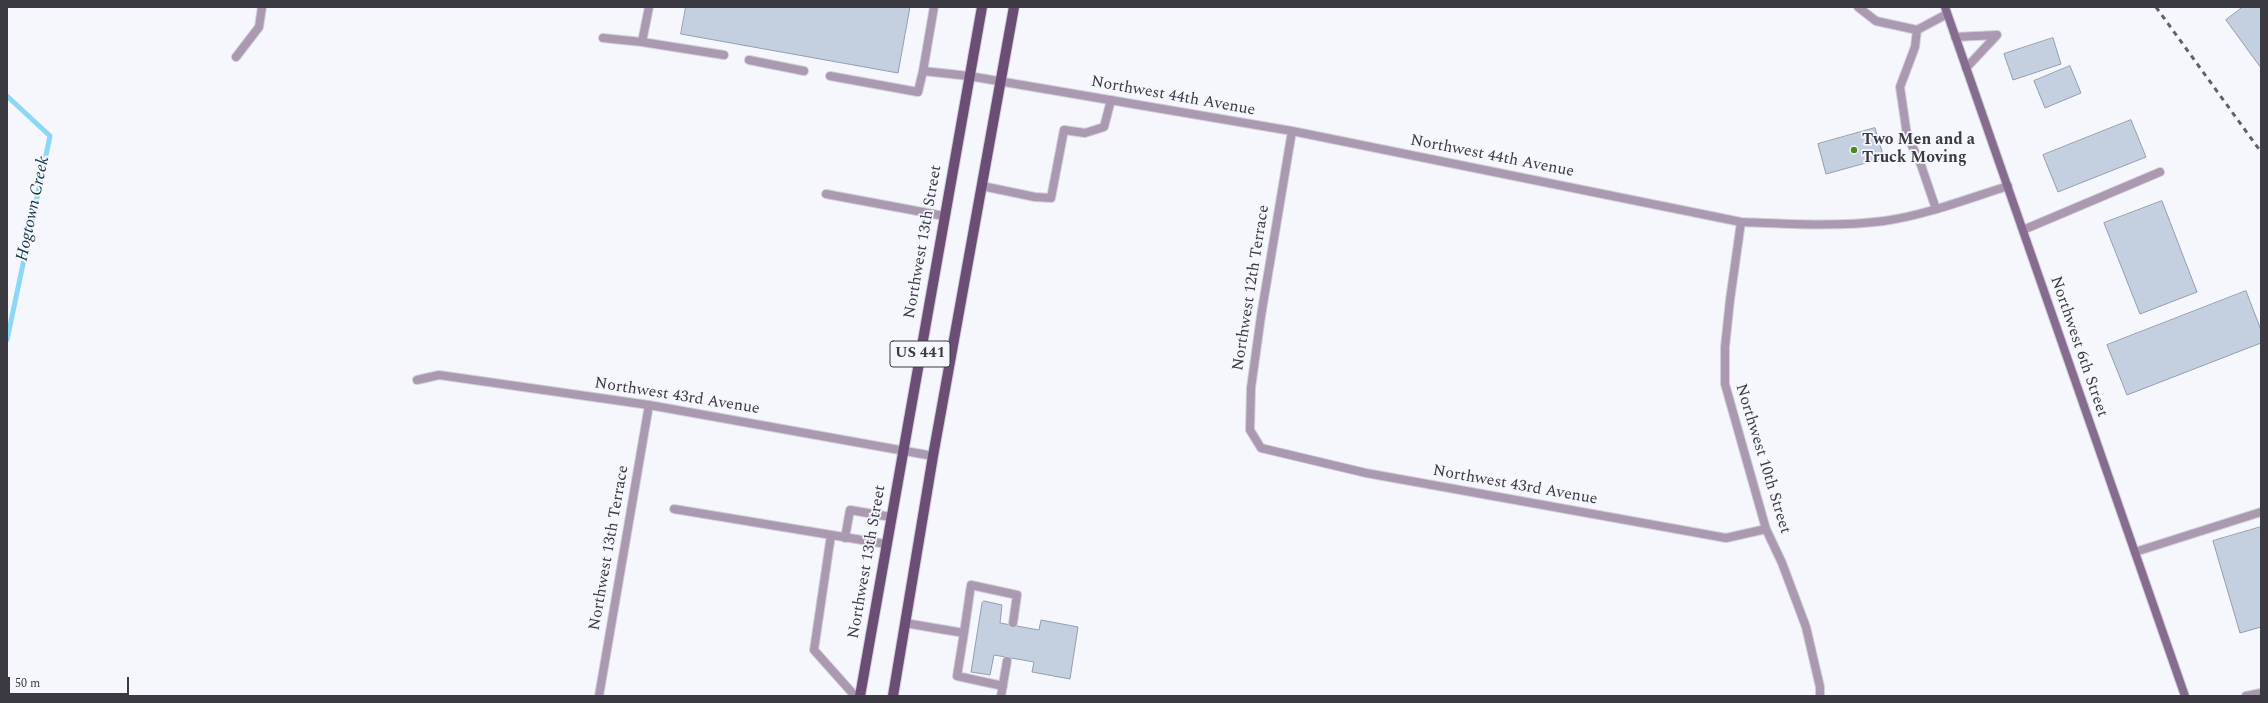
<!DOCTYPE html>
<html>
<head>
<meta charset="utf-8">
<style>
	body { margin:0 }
	#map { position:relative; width:2268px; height:703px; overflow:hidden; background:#f6f6fd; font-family:Spectral,serif }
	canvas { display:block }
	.frame { position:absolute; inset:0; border:8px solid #3b3a42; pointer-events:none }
	.scale { position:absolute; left:8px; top:677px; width:121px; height:18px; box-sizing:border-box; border:2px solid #3b3a42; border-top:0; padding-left:5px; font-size:12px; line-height:14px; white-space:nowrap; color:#3b3a42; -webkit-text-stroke:3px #f6f6fd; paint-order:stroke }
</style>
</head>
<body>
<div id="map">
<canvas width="2268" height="703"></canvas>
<div class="frame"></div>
<div class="scale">50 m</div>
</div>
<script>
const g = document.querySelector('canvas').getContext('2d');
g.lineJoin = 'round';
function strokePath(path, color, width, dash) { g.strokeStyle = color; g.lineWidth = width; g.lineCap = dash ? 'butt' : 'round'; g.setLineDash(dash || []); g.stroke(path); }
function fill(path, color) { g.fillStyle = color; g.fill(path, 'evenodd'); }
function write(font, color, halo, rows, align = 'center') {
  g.font = font + ' Spectral,serif'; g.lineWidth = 3.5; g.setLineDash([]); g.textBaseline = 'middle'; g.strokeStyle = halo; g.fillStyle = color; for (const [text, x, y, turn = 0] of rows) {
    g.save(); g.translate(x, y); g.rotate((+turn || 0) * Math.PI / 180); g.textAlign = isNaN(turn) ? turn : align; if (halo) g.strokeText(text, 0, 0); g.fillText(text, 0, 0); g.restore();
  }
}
strokePath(new Path2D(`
	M 7,96 L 50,136 L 7,340`), '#8bd7f7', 5);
const building = new Path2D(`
	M 686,7 L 910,7 L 898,73 L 681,34 Z
	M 2243,7 L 2261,7 L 2261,68 L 2226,20 Z
	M 2053,38 L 2061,64 L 2013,80 L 2004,54 Z
	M 2070,66 L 2081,93 L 2045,108 L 2034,81 Z
	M 2131,120 L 2146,157 L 2058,192 L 2043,155 Z
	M 1875,128 L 1884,158 L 1826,174 L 1818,144 Z
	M 2162,201 L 2197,292 L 2140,314 L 2104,223 Z
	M 2246,291 L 2261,330 L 2261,343 L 2127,395 L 2107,345 Z
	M 2261,527 L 2261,627 L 2240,633 L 2213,541 Z
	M 984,601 L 1002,605 L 1000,623 L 1039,630 L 1041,620 L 1078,627 L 1070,679 L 1032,672 L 1034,662 L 994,655 L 990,675 L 971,672 L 982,603 Z`);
fill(building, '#c4cfdf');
strokePath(building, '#939ead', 1);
const service = new Path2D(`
	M 649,7 L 642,42 L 724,55
	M 934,7 L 923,71 L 969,76
	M 1858,7 L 1876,21 L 1917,30
	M 1955,37 L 1997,35 L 1966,68
	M 603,38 L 642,42
	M 749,60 L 804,71
	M 830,76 L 918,92 L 923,71
	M 982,186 L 1035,197 L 1051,198 L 1064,130 L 1085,133 L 1104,127 L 1111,100
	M 826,194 L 944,216
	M 1936,209 L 1921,165 L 1907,135 L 1900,87 L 1915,47 L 1917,30 L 1947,14
	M 2023,230 L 2160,172
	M 674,509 L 886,544
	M 831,535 L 814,650 L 855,696
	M 845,538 L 850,510 L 891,517
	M 2135,552 L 2261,512
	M 905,623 L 964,633 L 971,585 L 1017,595 L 1013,623
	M 964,633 L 957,676 L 1003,686
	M 1001,696 L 1007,661
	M 2246,696 L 2261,693`);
const minor = new Path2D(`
	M 236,57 L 259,27 L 262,7
	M 969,76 L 1292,131 L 1741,222 C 1788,224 1837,227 1884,221 C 1926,215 1967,199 2008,186
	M 1292,131 L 1261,316 L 1251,388 L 1250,430 L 1261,448 L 1366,473 L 1726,538 L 1766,529
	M 1741,222 L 1730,300 L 1725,347 L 1725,384 L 1766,529 L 1782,563 L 1806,627 L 1820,687 L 1820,696
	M 417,380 L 439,375 L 649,405 L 933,456
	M 599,696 L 649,405`);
const secondary = new Path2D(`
	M 1945,7 L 2185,696`);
const primary = new Path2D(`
	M 860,696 L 982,7
	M 893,696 L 933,456 L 1014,7`);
strokePath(service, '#d1d0d8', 10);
strokePath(minor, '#d1d0d8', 10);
strokePath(secondary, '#d1d0d8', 10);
strokePath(primary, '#d1d0d8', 12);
strokePath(service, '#ab99b1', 8);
strokePath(minor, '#ab99b1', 8);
strokePath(secondary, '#866d8f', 8);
strokePath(primary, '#6b4d76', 10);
strokePath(new Path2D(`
	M 2156,7 L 2261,152`), '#616168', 3, [5, 5]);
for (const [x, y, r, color] of [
	[1854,150,4,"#4d8825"]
]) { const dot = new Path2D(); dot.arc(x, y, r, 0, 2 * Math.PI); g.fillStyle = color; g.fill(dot); strokePath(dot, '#f6f6fd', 1.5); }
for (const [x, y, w] of [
	[920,354,60]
]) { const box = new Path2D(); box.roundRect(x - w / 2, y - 13, w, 26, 3); g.fillStyle = '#f6f6fd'; g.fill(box); strokePath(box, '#3b3a42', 1); }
write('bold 15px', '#3b3a42', null, [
	["US 441",920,354]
]);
write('16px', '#3b3a42', '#f6f6fd', [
	["Northwest 44th Avenue",1173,97,10],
	["Northwest 44th Avenue",1492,157,11],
	["Northwest 13th Street",924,242,-80],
	["Northwest 12th Terrace",1252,288,-81],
	["Northwest 6th Street",2078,347,71],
	["Northwest 43rd Avenue",677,397,9],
	["Northwest 10th Street",1762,459,73],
	["Northwest 43rd Avenue",1515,486,10],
	["Northwest 13th Terrace",610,548,-80],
	["Northwest 13th Street",868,562,-80]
]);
write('bold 16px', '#3b3a42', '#f6f6fd', [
	["Two Men and a",1862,141],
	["Truck Moving",1862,159]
], 'left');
write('italic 17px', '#123543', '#f6f6fd', [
	["Hogtown Creek",34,209,-78]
]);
</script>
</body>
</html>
